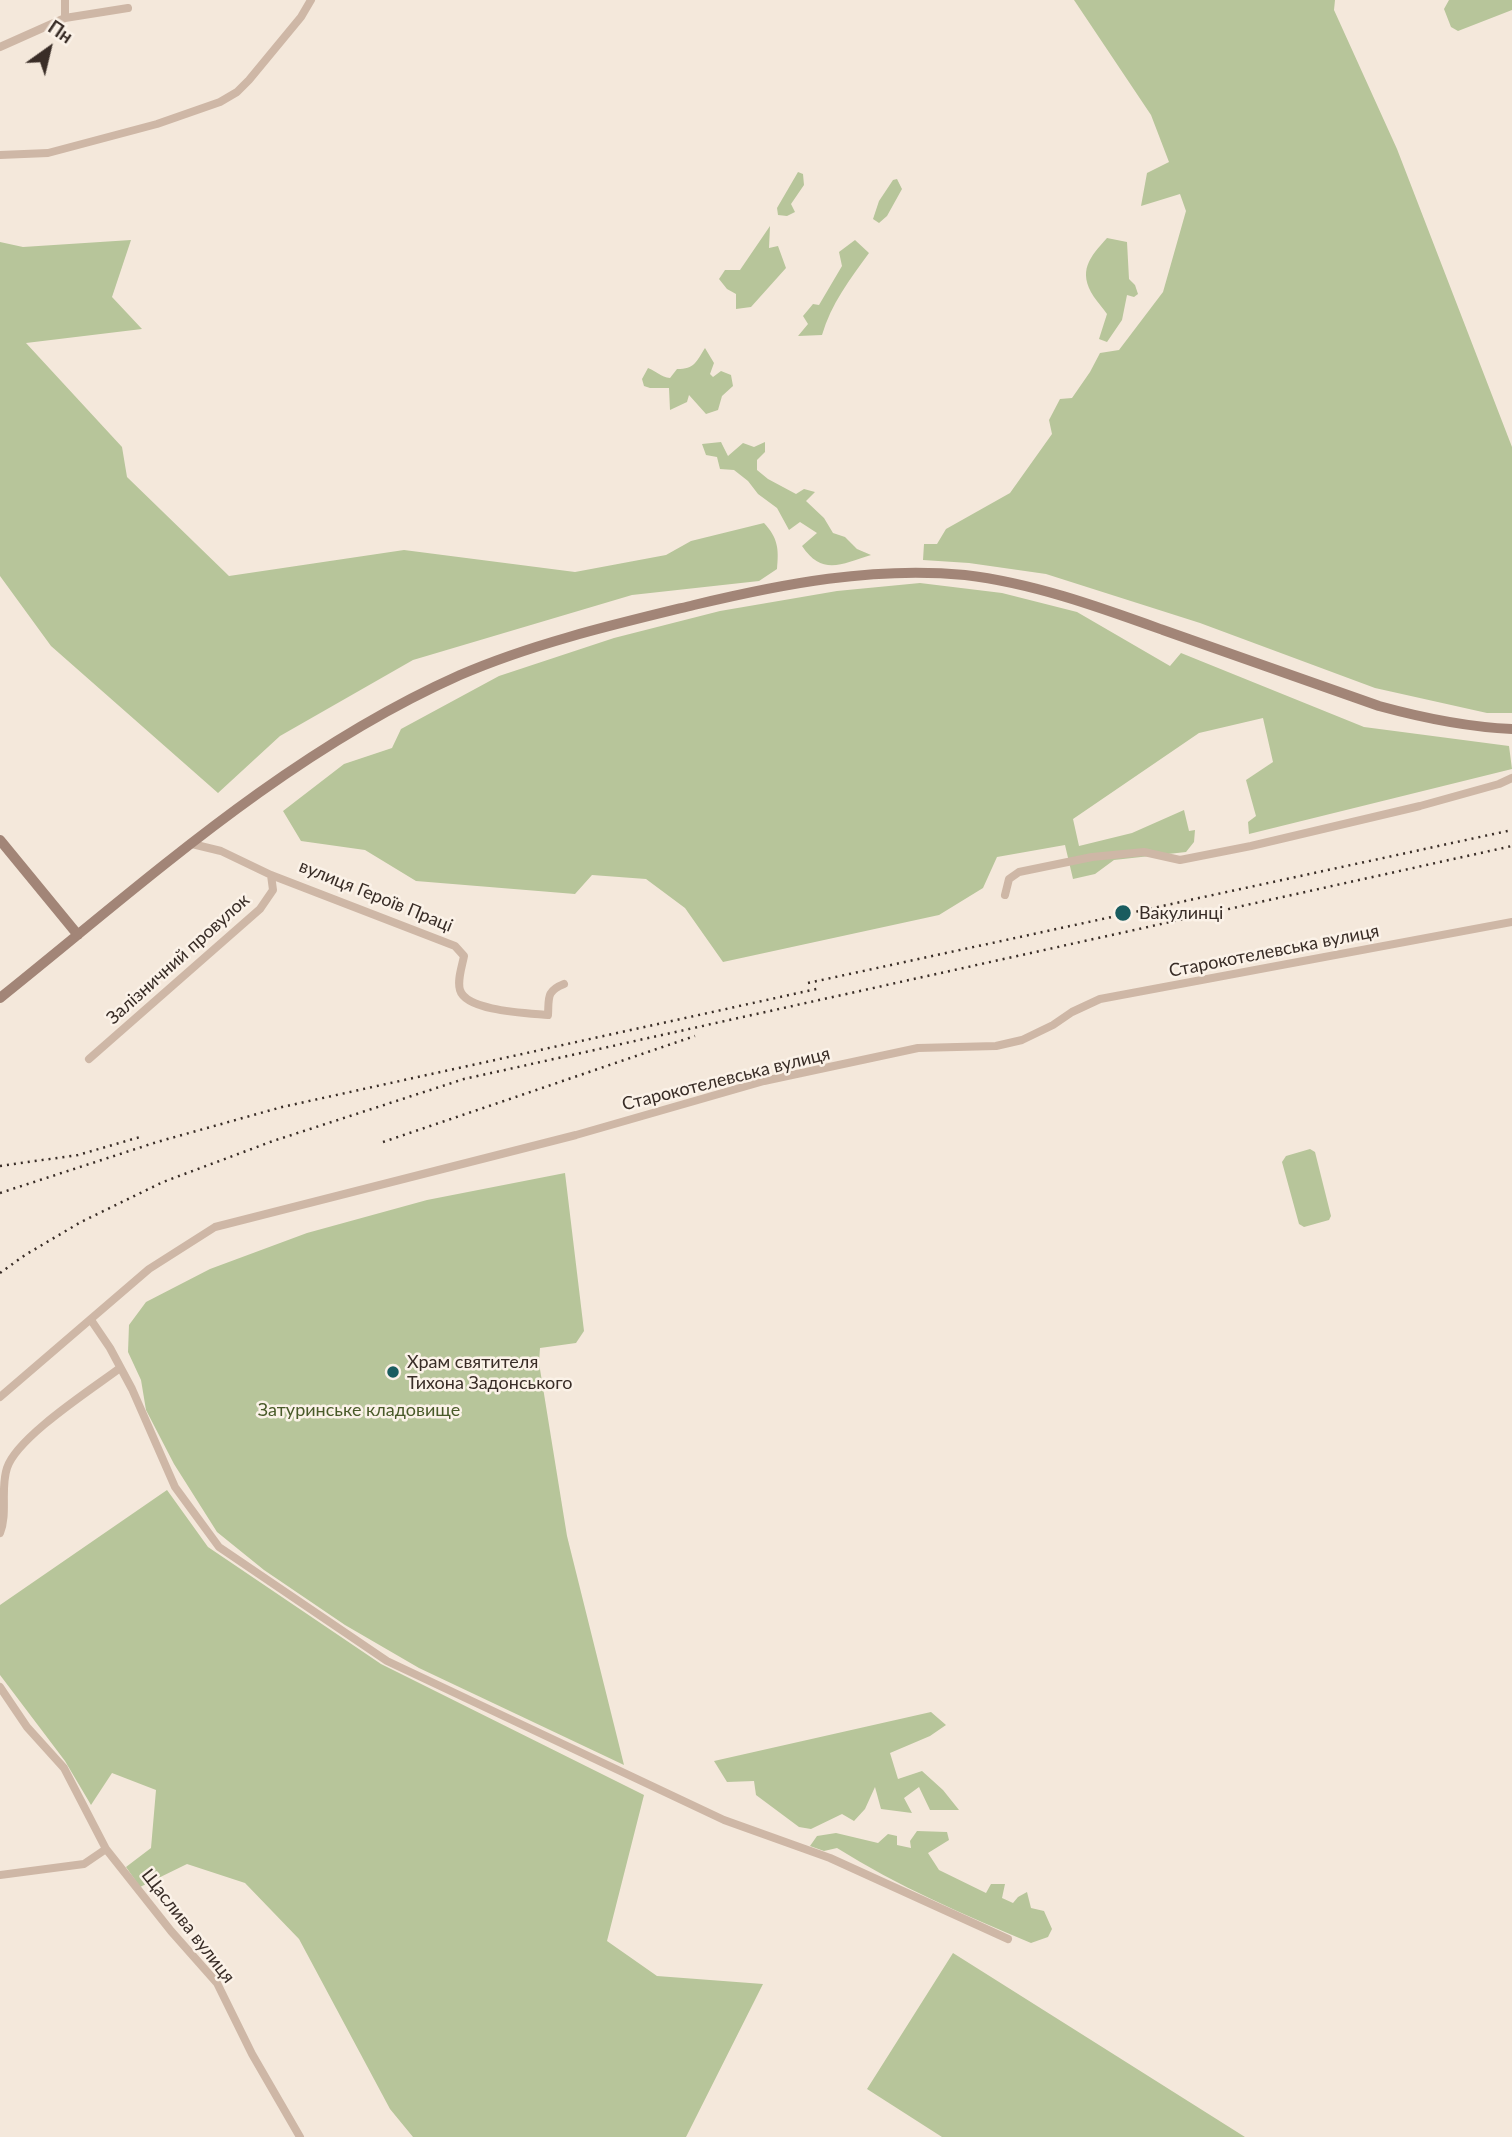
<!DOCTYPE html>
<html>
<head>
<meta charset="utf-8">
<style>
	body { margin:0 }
	#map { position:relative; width:1512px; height:2137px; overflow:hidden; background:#f4e8db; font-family:Lato,sans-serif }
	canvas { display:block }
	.north { position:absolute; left:14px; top:14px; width:70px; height:70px; -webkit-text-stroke:5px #fbf2e8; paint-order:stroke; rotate:34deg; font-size:19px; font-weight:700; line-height:28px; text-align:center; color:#392d27 }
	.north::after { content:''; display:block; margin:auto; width:24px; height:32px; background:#392d27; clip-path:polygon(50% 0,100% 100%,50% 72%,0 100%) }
</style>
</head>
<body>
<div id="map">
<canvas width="1512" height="2137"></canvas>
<div class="north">Пн</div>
</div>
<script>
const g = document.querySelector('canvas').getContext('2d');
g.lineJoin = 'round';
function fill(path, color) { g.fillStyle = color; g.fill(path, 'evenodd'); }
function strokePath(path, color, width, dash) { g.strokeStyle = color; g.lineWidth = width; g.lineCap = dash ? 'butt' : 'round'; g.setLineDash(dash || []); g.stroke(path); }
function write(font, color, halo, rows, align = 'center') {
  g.font = font + ' Lato,sans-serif'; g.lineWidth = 5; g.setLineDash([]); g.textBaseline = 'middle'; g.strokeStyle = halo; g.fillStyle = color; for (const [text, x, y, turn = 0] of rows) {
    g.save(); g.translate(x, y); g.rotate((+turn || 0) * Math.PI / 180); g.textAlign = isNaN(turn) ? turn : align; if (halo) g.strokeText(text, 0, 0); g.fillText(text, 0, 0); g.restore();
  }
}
fill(new Path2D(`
	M 1074,0 L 1335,0 L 1334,10 L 1397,149 L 1512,447 L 1512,713 L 1487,713 L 1375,688 L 1200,623 L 1046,574 L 969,563 L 923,560 L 924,544 L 937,544 L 946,529 L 1010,493 L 1052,434 L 1049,420 L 1060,399 L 1072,398 L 1090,372 L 1100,353 L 1119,350 L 1163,292 L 1186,211 L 1180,194 L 1141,206 L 1147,173 L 1169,162 L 1151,115 Z
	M 1449,0 L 1512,0 L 1512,10 L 1458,31 L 1451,27 L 1444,9 Z
	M 798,172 L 803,174 L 804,185 L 791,204 L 795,212 L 787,216 L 778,215 L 777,208 Z
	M 897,179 L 902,189 L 887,216 L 879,223 L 873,219 L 879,201 L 893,180 Z
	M 770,226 L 769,248 L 778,246 L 786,268 L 751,307 L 736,309 L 736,294 L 727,289 L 719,279 L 725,270 L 740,270 Z
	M 1107,238 L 1127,242 L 1129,279 L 1135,285 L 1138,294 L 1134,297 L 1127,295 L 1122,320 L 1107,342 L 1099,339 L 1107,314 C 1103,308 1098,303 1094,297 C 1077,271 1090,257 1107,238 Z
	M 131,240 L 112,297 L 142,329 L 26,343 L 122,447 L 127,477 L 229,576 L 404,550 L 575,572 L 666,555 L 691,541 L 764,523 C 778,538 779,549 777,569 L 759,581 L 632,595 L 413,660 L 280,736 L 218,793 L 51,646 L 0,576 L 0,242 L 23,247 Z
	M 855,240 L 869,253 C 850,279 831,304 822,335 L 798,336 L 808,324 L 803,316 L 813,304 L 819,305 L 842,266 L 839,252 Z
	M 705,348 L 714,363 L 710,374 L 713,377 L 721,371 L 731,375 L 733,386 L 722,396 L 718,410 L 706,414 L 689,395 L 687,402 L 670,410 L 669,388 L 650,388 L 644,386 L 642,379 L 648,368 C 656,371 661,377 670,378 L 677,369 C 695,369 696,362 705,348 Z
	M 721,442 L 728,456 L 743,443 L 754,447 L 765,442 L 765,452 L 757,460 L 757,470 L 768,479 L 796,494 L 804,489 L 815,492 L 806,501 L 824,518 L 833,533 L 845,537 L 857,549 L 871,555 C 842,564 822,576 802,546 L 817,533 L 800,522 L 789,530 L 777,508 L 758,494 L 748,481 L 734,470 L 720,469 L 717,457 L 706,455 L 702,444 Z
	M 920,583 L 1002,593 L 1077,612 L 1170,666 L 1181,653 L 1364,727 L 1509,746 L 1512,769 L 1249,834 L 1248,822 L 1256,816 L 1246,780 L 1273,762 L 1263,718 L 1199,733 L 1073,819 L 1079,846 L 1132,833 L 1184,810 L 1189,831 L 1195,830 L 1194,842 L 1186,852 L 1114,860 L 1095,874 L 1073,879 L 1065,845 L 997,857 L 983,888 L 939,915 L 723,962 L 685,908 L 646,879 L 592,875 L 575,894 L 416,881 L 365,850 L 301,841 L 283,811 L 344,764 L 392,748 L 401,729 L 499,676 L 614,638 L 720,611 L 837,591 Z
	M 1310,1149 L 1315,1152 L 1331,1216 L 1329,1220 L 1304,1227 L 1299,1224 L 1282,1162 L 1286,1156 Z
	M 565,1173 L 584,1331 L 576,1343 L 540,1348 L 539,1363 L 567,1536 L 624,1765 L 419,1668 L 345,1625 L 264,1570 L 217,1532 L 174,1464 L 146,1410 L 141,1380 L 128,1352 L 129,1325 L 146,1302 L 210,1269 L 307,1233 L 427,1200 Z
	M 167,1490 L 208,1547 L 381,1664 L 644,1795 L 607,1941 L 657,1976 L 763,1984 L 686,2137 L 413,2137 L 390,2109 L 299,1939 L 245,1883 L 187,1864 L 140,1887 L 126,1867 L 151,1848 L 156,1790 L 112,1773 L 91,1805 L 65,1761 L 0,1675 L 0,1605 Z
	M 931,1712 L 946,1725 L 930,1736 L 890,1753 L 898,1779 L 922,1771 L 943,1790 L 959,1810 L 930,1810 L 919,1787 L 904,1798 L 912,1813 L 881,1809 L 875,1787 L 865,1809 L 854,1821 L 842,1814 L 811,1829 L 799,1827 L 756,1795 L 754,1781 L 727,1782 L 714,1761 Z
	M 917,1831 L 947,1832 L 949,1840 L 928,1853 L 939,1870 L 986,1893 L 991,1884 L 1005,1884 L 1002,1898 L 1013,1903 L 1018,1897 L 1027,1892 L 1031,1908 L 1044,1911 L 1052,1929 L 1048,1937 L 1031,1943 C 965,1915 897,1886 837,1848 L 824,1851 L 810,1846 L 817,1836 L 836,1833 L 878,1843 L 888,1834 L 897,1836 L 897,1845 L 911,1848 L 910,1841 Z
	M 953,1953 L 1245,2137 L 942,2137 L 867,2089 Z`), '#b7c59a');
strokePath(new Path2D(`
	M 65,18 L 65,0
	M 0,47 L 65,18 L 128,8
	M 0,155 L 48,153 L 157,124 L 220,102 L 237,92 L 249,80 L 301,17 L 311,0
	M 192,844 L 221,851 L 271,875 L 455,946 L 464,956 C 462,967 457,980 460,990 C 466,1011 527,1013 548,1015 C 549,998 546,991 564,984
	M 1005,895 L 1009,879 L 1019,872 L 1092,857 L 1144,852 L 1180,860 L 1251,846 L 1420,806 L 1499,784 L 1512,778
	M 89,1059 L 260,909 L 273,890 L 271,875
	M 91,1320 L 110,1348 L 132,1389 L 175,1487 L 219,1547 L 387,1661 L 724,1820 L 830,1858 L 1008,1939
	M 0,1397 L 149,1269 L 215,1227 L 576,1135 L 764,1081 L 918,1048 L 996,1046 L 1022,1040 L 1053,1025 L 1072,1012 L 1100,999 L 1512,922
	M 0,1533 C 8,1513 0,1489 7,1468 C 17,1437 92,1389 120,1368
	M 0,1687 L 27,1727 L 64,1768 L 106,1849
	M 0,1875 L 84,1864 L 106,1849 L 171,1931 L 217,1983 L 252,2054 L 300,2137`), '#ceb7a6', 8);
strokePath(new Path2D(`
	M 0,840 L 78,935
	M 0,998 C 146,881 287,752 460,675 C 534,643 616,624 694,605 C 782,584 874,566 965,575 C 1033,583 1099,607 1163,630 C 1235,655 1307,680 1379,706 C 1423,718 1466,727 1512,729`), '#a28577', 10);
strokePath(new Path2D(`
	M 808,983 L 1512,830
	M 383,1142 L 695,1036
	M 0,1166 L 78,1155 L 140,1137
	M 0,1193 L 157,1142 L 282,1107 L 821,988
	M 0,1273 L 25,1255 L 81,1222 L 163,1182 L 273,1141 L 464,1079 L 1512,846`), '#392d27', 2.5, [2, 5]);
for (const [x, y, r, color] of [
	[1123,913,9,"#195c5f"],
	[393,1372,7,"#195c5f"]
]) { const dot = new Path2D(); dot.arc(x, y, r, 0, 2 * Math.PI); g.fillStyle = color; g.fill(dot); strokePath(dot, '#fbf2e8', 2.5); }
write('18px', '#392d27', '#fbf2e8', [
	["вулиця Героїв Праці",376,896,22],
	["Старокотелевська вулиця",1274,951,-11],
	["Залізничний провулок",178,959,-42],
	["Старокотелевська вулиця",726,1079,-14],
	["Щаслива вулиця",188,1926,52]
]);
write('18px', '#392d27', '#fbf2e8', [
	["Вакулинці",1139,913],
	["Храм святителя",407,1362],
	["Тихона Задонського",407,1383]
], 'left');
write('18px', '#495a29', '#fbf2e8', [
	["Затуринське кладовище",359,1410]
]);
</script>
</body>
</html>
